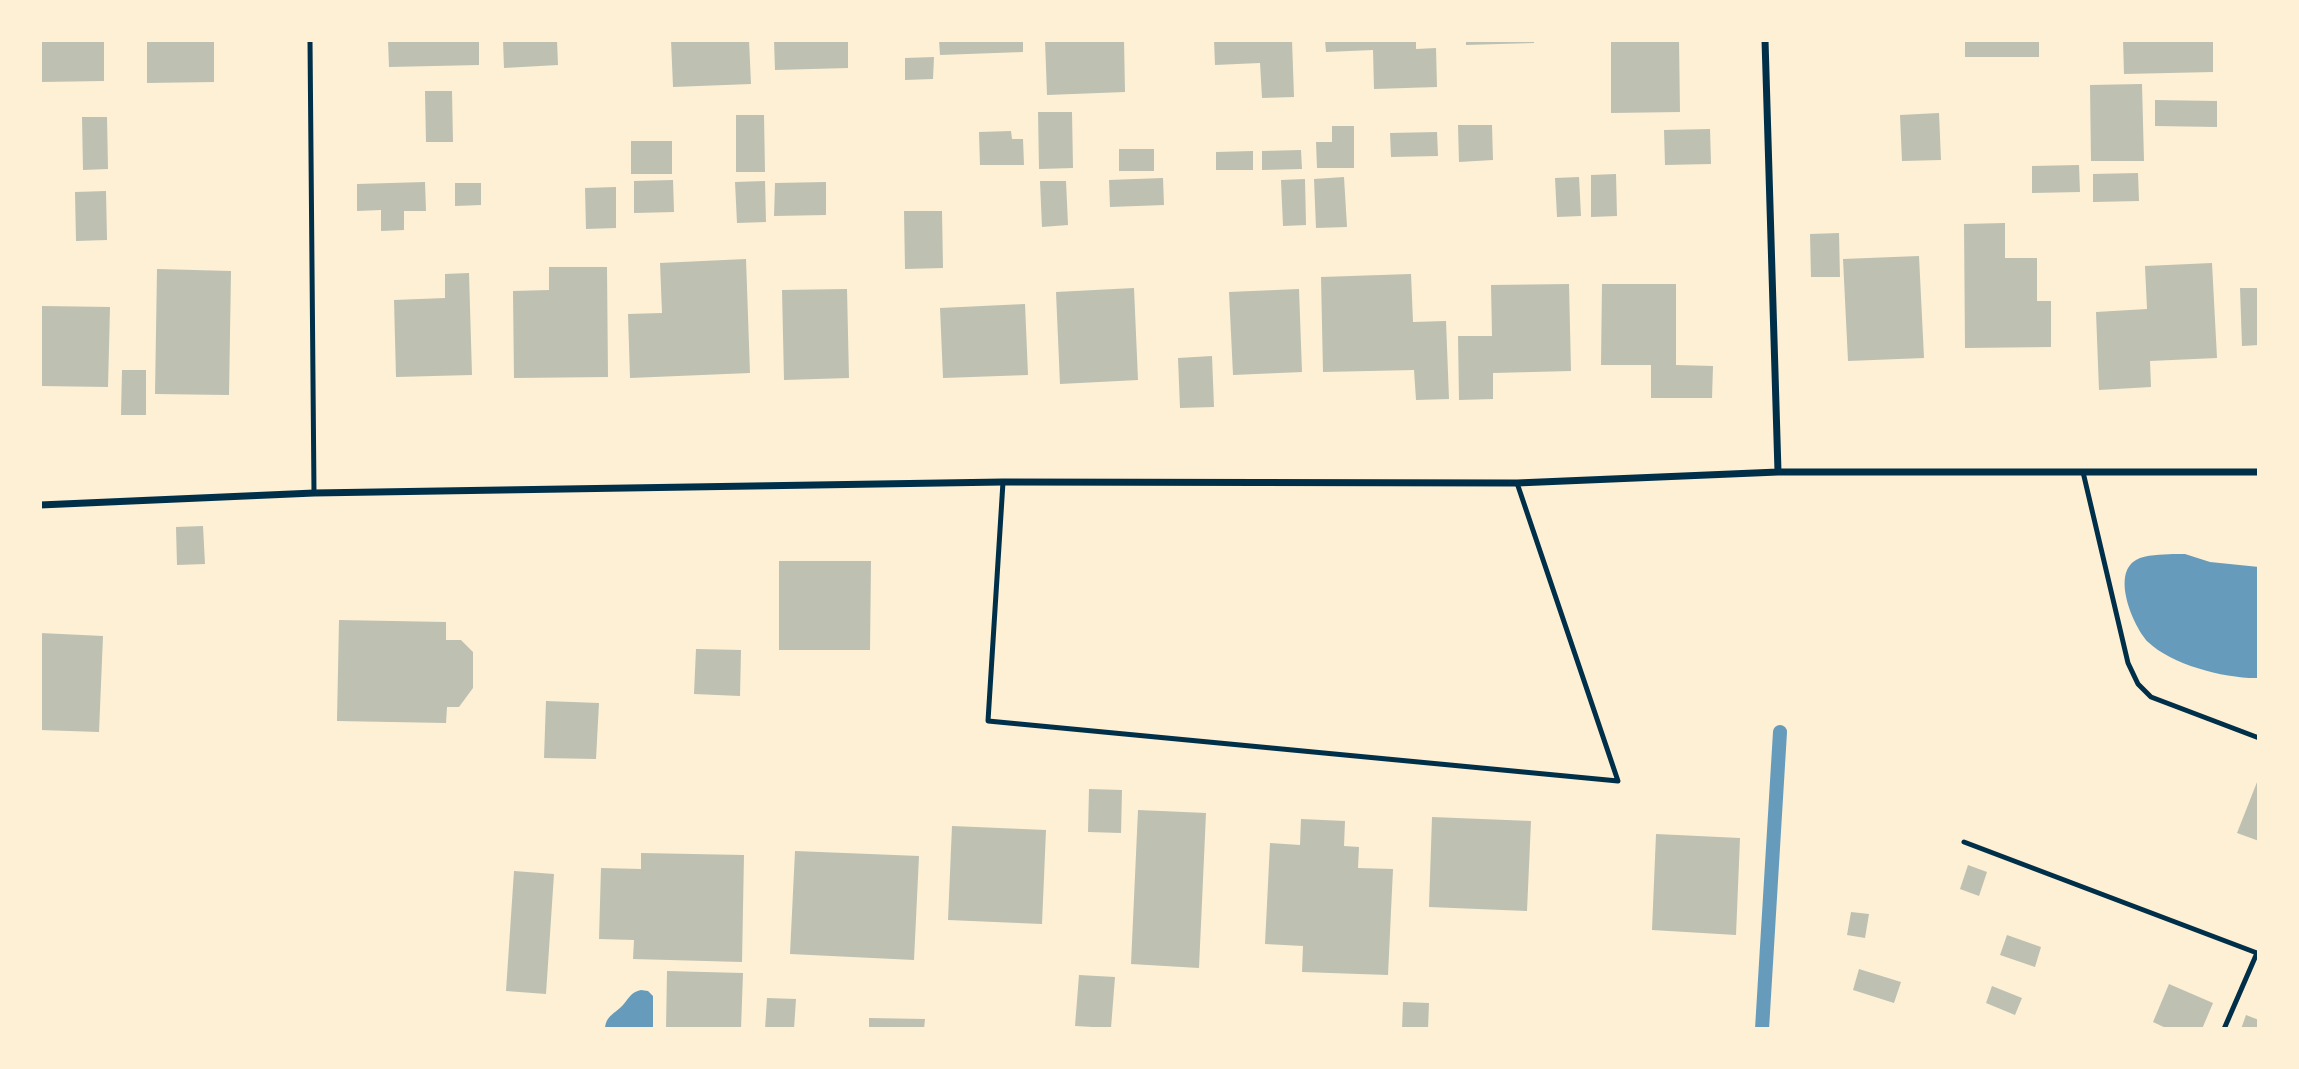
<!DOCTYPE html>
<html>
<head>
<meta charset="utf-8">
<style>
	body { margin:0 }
	#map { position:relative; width:2299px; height:1069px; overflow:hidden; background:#fdf0d5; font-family:"Work Sans",sans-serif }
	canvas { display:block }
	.frame { position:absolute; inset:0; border:42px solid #fdf0d5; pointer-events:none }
</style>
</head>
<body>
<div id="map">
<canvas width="2299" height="1069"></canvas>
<div class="frame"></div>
</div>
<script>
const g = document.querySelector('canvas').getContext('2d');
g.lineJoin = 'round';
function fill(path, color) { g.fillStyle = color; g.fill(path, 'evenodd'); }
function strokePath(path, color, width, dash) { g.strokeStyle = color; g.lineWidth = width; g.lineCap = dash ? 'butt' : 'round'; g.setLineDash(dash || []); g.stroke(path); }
fill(new Path2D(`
	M 2173,554 L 2185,554 L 2210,562 L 2259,567 L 2259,678 C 2226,679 2172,665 2148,642 C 2133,626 2111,574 2136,560 C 2146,554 2162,555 2173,554 Z
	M 641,990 L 648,991 L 653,996 L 653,1029 L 605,1029 C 606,1015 615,1014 623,1005 C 629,998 631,992 641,990 Z`), '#669bbc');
strokePath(new Path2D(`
	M 1762,1029 L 1780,732`), '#669bbc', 14);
fill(new Path2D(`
	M 40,40 L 104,40 L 104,81 L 40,82 Z
	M 147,40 L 214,40 L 214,82 L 147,83 Z
	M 388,40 L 479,40 L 479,65 L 389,67 Z
	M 503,40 L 557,40 L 558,65 L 504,68 Z
	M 671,40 L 749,40 L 751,84 L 673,87 Z
	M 774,40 L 848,40 L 848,68 L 775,70 Z
	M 939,40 L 1023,40 L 1023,52 L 940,55 Z
	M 1045,40 L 1124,40 L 1125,92 L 1047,95 Z
	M 1214,40 L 1292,40 L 1294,97 L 1262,98 L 1260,63 L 1215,65 Z
	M 1325,40 L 1416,40 L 1416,49 L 1436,48 L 1437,87 L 1374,89 L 1373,50 L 1326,52 Z
	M 1466,40 L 1534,40 L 1534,43 L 1466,45 Z
	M 1611,40 L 1679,40 L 1680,112 L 1611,113 Z
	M 1965,40 L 2039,40 L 2039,57 L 1965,57 Z
	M 2123,40 L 2213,40 L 2213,72 L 2124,74 Z
	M 934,57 L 933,79 L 905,80 L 905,58 Z
	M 2142,84 L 2144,161 L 2091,161 L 2090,85 Z
	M 425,91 L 452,91 L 453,142 L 426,142 Z
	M 2155,100 L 2217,101 L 2217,127 L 2155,126 Z
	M 1038,112 L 1072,112 L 1073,168 L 1039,169 Z
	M 1939,113 L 1941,160 L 1902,161 L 1900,115 Z
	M 736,115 L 764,115 L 765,172 L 736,172 Z
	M 82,117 L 107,117 L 108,169 L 83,170 Z
	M 1458,125 L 1492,125 L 1493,160 L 1459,162 Z
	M 1332,126 L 1354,126 L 1354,168 L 1317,168 L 1316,142 L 1332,142 Z
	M 1710,129 L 1711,164 L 1665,165 L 1664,130 Z
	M 1011,131 L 1012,139 L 1023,139 L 1024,165 L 980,165 L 979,132 Z
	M 1437,132 L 1438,156 L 1391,157 L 1390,133 Z
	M 631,141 L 672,141 L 672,174 L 631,174 Z
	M 1119,149 L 1154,149 L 1154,171 L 1119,171 Z
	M 1301,150 L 1302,169 L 1262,170 L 1262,151 Z
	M 1253,151 L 1253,170 L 1216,170 L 1216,152 Z
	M 2079,165 L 2080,192 L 2032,193 L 2032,166 Z
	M 2138,173 L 2139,201 L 2093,202 L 2093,174 Z
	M 1616,174 L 1617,216 L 1591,217 L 1591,175 Z
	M 1344,177 L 1347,227 L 1316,228 L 1314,179 Z
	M 1579,177 L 1581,216 L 1557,217 L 1555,178 Z
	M 1163,178 L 1164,205 L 1110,207 L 1109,180 Z
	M 1305,179 L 1306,225 L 1283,226 L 1281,180 Z
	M 673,180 L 674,212 L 634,213 L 634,181 Z
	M 765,181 L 766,222 L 737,223 L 735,182 Z
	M 1040,181 L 1066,181 L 1068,225 L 1042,227 Z
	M 425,182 L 426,211 L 404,211 L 404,230 L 381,231 L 381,210 L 357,211 L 357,184 Z
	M 826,182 L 826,215 L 774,216 L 775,183 Z
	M 455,183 L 481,183 L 481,205 L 455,206 Z
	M 616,187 L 616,228 L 586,229 L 585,188 Z
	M 106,191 L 107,240 L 76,241 L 75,192 Z
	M 904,211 L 942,211 L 943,268 L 905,269 Z
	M 2005,223 L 2005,258 L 2037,258 L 2037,301 L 2051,301 L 2051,347 L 1965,348 L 1964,224 Z
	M 1839,233 L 1840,277 L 1811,277 L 1810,234 Z
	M 1919,256 L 1924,358 L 1848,361 L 1843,259 Z
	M 746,259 L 750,373 L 630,378 L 628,314 L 662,313 L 660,263 Z
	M 2212,263 L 2217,358 L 2150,361 L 2151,387 L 2099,390 L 2096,312 L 2147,309 L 2145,266 Z
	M 549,267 L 607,267 L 608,377 L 514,378 L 513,291 L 549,290 Z
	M 157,269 L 231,271 L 229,395 L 155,394 Z
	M 469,273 L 472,375 L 396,377 L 394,300 L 445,298 L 445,274 Z
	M 1411,274 L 1413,322 L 1446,321 L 1449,399 L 1416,400 L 1414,370 L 1323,372 L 1321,277 Z
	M 1569,284 L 1571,371 L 1493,373 L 1493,399 L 1459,400 L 1458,336 L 1492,336 L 1491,285 Z
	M 1602,284 L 1676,284 L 1676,365 L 1713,366 L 1712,398 L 1651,398 L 1651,365 L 1601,365 Z
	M 1134,288 L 1138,380 L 1060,384 L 1056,292 Z
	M 2240,288 L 2259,288 L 2259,345 L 2242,346 Z
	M 847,289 L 849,378 L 784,380 L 782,290 Z
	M 1299,289 L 1302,372 L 1233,375 L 1229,292 Z
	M 1025,304 L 1028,375 L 943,378 L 940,308 Z
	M 42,306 L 110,307 L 108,387 L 41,386 Z
	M 1212,356 L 1214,407 L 1180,408 L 1178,358 Z
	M 122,370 L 146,370 L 146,415 L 121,415 Z
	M 203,526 L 205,564 L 177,565 L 176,527 Z
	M 779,561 L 871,561 L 870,650 L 779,650 Z
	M 339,620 L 446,622 L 446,640 L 461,640 L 473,652 L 473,688 L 459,707 L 447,707 L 446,723 L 337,721 Z
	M 40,633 L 103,636 L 99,732 L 40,730 Z
	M 696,649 L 741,650 L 740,696 L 694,694 Z
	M 546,701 L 599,703 L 596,759 L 544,758 Z
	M 2259,777 L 2259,841 L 2237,833 Z
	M 1089,789 L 1122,790 L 1121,833 L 1088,832 Z
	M 1138,810 L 1206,813 L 1199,968 L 1131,964 Z
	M 1432,817 L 1531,821 L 1527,911 L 1429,907 Z
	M 1301,819 L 1345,821 L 1344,846 L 1359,847 L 1358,868 L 1393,869 L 1388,975 L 1302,972 L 1303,946 L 1265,944 L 1270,843 L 1300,845 Z
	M 952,826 L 1046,830 L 1042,924 L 948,920 Z
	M 1656,834 L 1740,838 L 1736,935 L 1652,930 Z
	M 795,851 L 919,856 L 914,960 L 790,954 Z
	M 641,853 L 744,855 L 742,962 L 633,959 L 634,940 L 599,939 L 601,868 L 641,869 Z
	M 1968,865 L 1987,872 L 1979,896 L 1960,889 Z
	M 514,871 L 554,874 L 546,994 L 506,991 Z
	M 1851,912 L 1869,914 L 1865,938 L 1847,935 Z
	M 2007,935 L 2041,947 L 2035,967 L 2000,955 Z
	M 1859,969 L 1901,982 L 1894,1003 L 1853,990 Z
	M 667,971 L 743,973 L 741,1029 L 666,1029 Z
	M 1079,975 L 1115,977 L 1111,1028 L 1075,1026 Z
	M 2169,984 L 2213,1003 L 2202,1029 L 2168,1029 L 2153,1022 Z
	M 1992,986 L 2022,998 L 2015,1015 L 1986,1003 Z
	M 767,998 L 796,999 L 794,1029 L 765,1029 Z
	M 1403,1002 L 1429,1003 L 1428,1029 L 1402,1029 Z
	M 2246,1015 L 2259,1020 L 2259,1029 L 2241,1029 Z
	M 869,1018 L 925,1019 L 924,1029 L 869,1029 Z`), '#bec0b2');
strokePath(new Path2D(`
	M 310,40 L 314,493
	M 2083,472 L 2128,663 L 2138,684 L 2151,697 L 2259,738
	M 1003,482 L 988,721 L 1618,781 L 1517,483
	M 1964,842 L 2257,953
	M 2224,1029 L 2257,953 L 2259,953`), '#003049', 5);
strokePath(new Path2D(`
	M 1765,40 L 1778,472
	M 40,505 L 314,493 L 1003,482 L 1517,483 L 1778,472 L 2259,472`), '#003049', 7);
</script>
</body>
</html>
